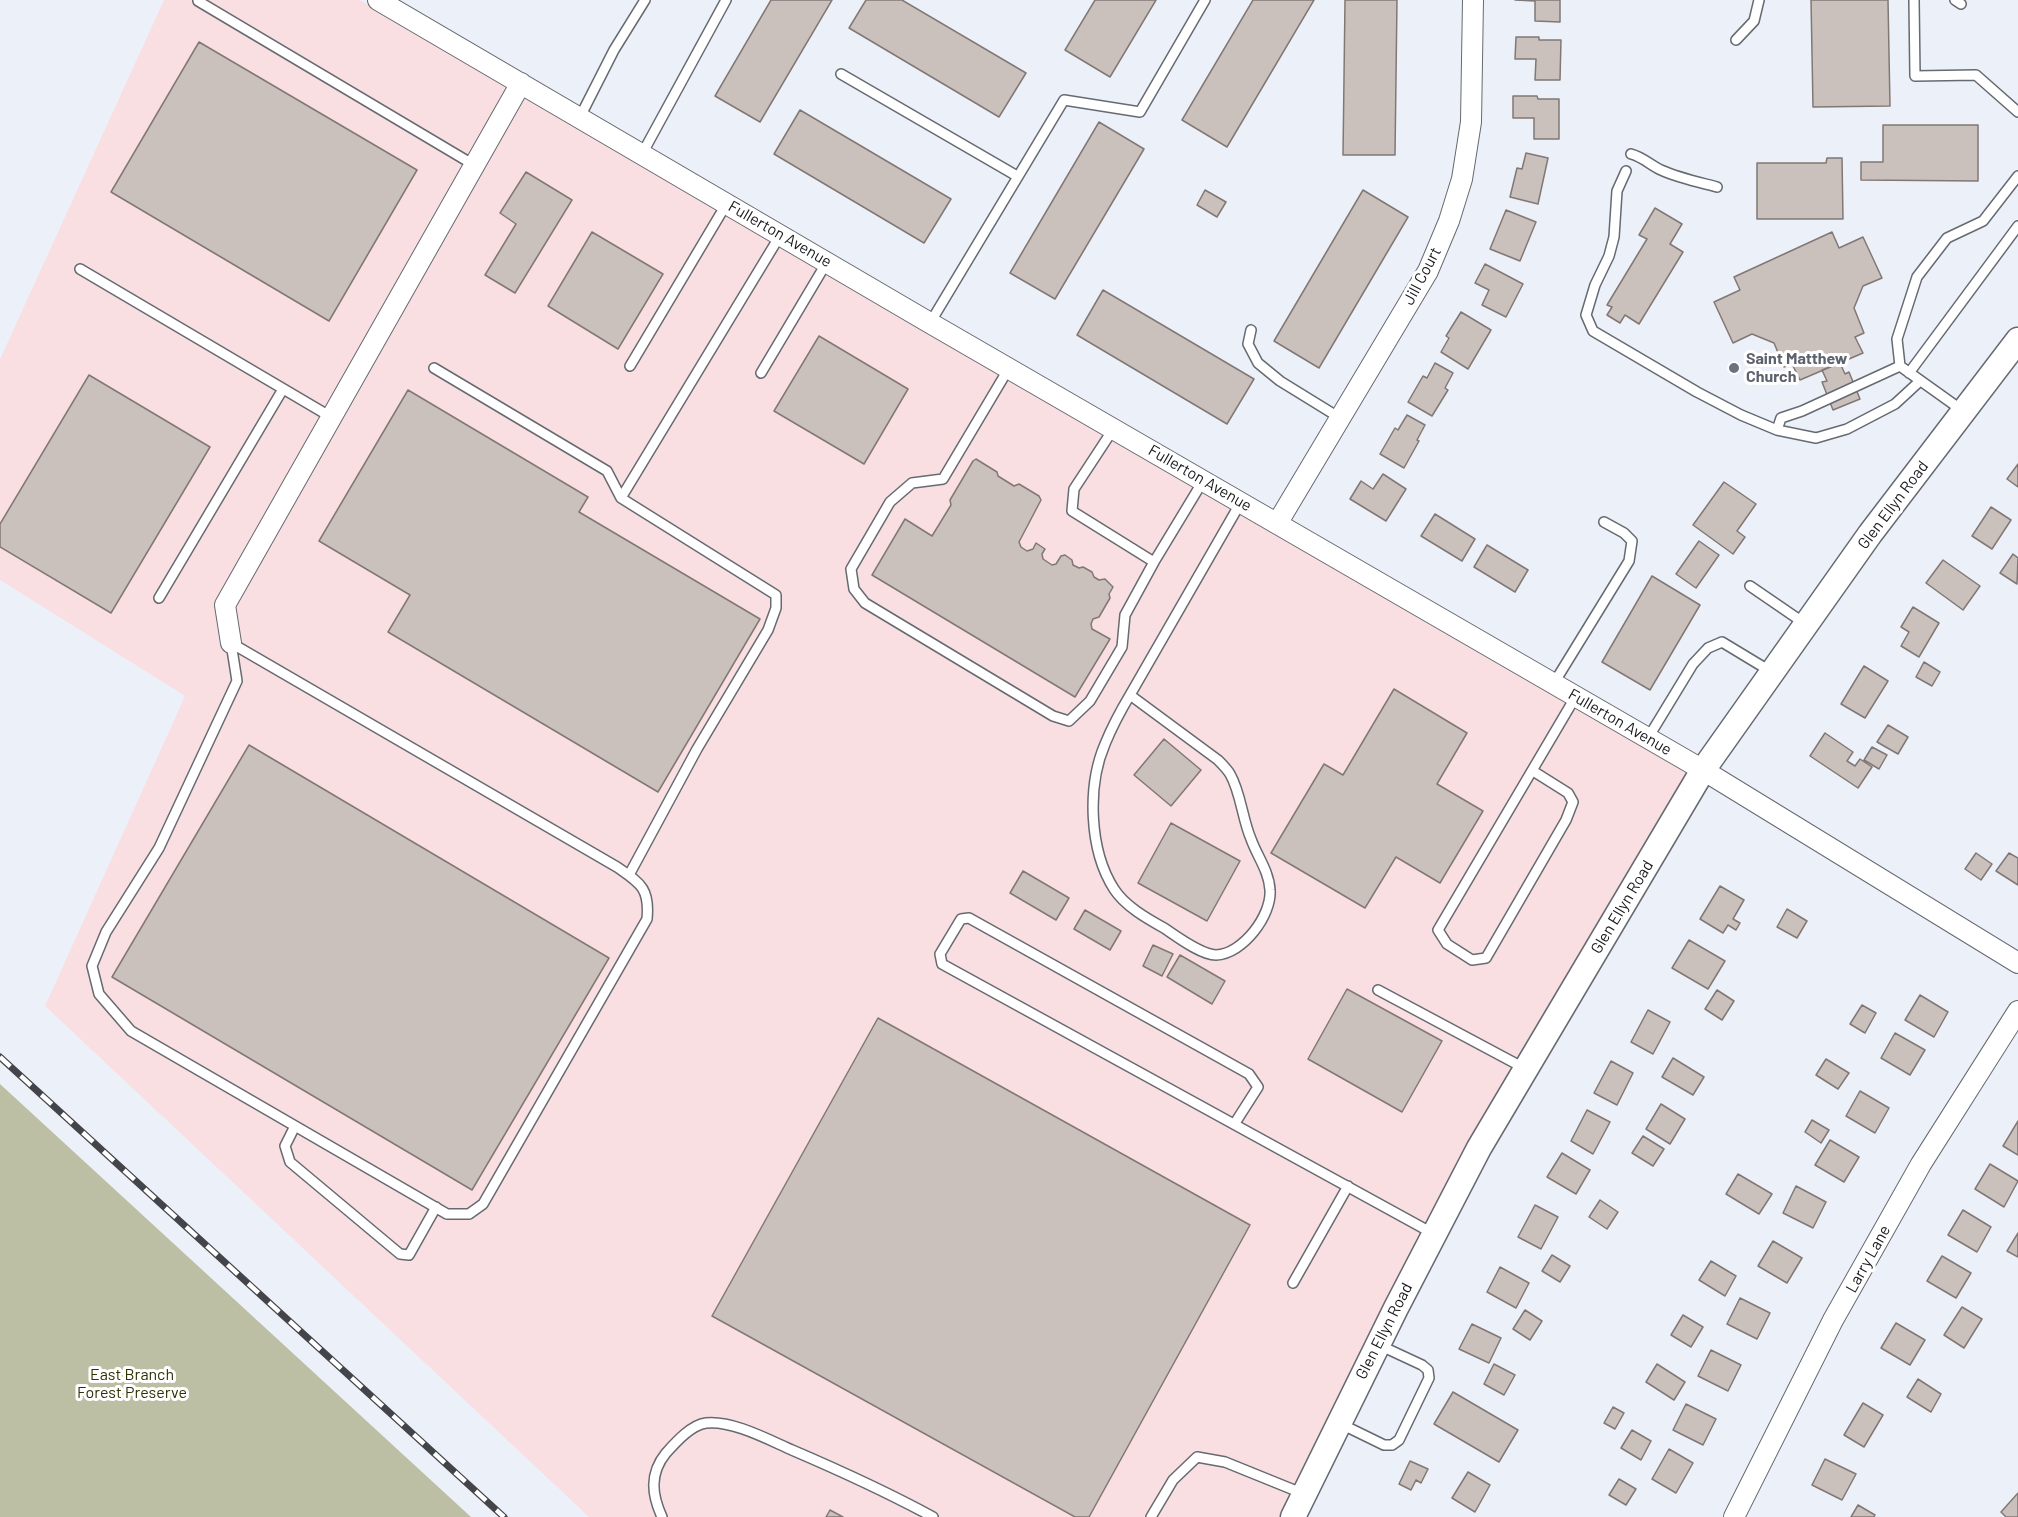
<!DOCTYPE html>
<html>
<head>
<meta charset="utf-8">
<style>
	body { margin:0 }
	canvas { display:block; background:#ecf1f9 }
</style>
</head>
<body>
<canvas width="2018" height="1517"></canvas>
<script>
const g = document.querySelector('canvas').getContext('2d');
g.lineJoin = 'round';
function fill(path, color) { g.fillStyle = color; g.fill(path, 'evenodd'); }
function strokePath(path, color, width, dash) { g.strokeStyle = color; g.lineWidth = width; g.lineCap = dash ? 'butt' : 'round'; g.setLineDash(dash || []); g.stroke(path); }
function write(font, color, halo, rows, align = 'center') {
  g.font = font + ' Barlow,sans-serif'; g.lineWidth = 6; g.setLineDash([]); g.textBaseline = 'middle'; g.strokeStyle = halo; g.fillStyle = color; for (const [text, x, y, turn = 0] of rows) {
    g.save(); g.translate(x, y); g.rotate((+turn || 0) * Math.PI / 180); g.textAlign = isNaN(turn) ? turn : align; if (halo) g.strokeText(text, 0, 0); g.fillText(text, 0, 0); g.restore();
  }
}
fill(new Path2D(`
	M 164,0 L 360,0 L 1690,773 L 1282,1517 L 589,1517 L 45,1006 L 185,696 L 0,580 L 0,359 Z`), '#fadfe2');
fill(new Path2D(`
	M 0,1084 L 471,1517 L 0,1517 Z`), '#bcbfa3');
const building = new Path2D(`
	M 771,0 L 832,0 L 760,122 L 715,96 Z
	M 866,0 L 902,0 L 1026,73 L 999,117 L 849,28 Z
	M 1095,0 L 1156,0 L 1110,77 L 1065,50 Z
	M 1253,0 L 1314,0 L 1227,147 L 1182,120 Z
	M 1345,0 L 1397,0 L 1395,155 L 1343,155 Z
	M 1515,0 L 1560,0 L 1560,22 L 1535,21 L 1535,1 Z
	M 1811,0 L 1888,0 L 1890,106 L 1813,107 Z
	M 1516,37 L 1539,37 L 1539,40 L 1561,40 L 1560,80 L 1535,80 L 1536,59 L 1515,59 Z
	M 199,42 L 417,170 L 329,321 L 111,192 Z
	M 1513,96 L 1537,96 L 1538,99 L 1559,99 L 1559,139 L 1534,139 L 1534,118 L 1513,118 Z
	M 800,110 L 951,199 L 924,243 L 774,154 Z
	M 1099,122 L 1144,149 L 1055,299 L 1010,273 Z
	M 1883,125 L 1978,125 L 1978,181 L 1861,180 L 1861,162 L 1883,162 Z
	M 1526,153 L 1548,158 L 1538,204 L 1510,197 L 1517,168 L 1522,169 Z
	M 1827,158 L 1842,158 L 1843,219 L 1757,219 L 1757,163 L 1826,163 Z
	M 526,172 L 572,200 L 515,293 L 485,275 L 516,224 L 500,213 Z
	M 1205,190 L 1226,202 L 1217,217 L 1197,205 Z
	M 1363,190 L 1408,217 L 1319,368 L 1274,341 Z
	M 1655,208 L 1682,224 L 1670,244 L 1683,252 L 1639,324 L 1625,315 L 1620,323 L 1607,315 L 1612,307 L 1607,305 L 1647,239 L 1639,235 Z
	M 1506,210 L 1536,222 L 1520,261 L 1490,249 Z
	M 592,232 L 663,274 L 618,349 L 548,306 Z
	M 1832,232 L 1839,248 L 1863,237 L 1882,278 L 1863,286 L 1854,308 L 1864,333 L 1855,337 L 1863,353 L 1800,380 L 1792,364 L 1784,367 L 1774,343 L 1752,334 L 1733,343 L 1714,302 L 1740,290 L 1734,277 Z
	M 1485,264 L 1523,284 L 1506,317 L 1482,305 L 1489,290 L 1475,283 Z
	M 1103,290 L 1254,379 L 1227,424 L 1077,335 Z
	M 1461,312 L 1491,330 L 1468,369 L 1441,352 L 1449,338 L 1446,336 Z
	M 819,336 L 908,389 L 864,464 L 774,411 Z
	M 1435,363 L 1453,373 L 1445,388 L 1448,390 L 1432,416 L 1408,402 L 1423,376 L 1427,378 Z
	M 1840,363 L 1845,374 L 1849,372 L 1860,399 L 1833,410 L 1822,382 L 1827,381 L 1822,370 Z
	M 89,375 L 210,447 L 111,613 L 0,547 L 0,524 Z
	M 408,390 L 588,497 L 579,512 L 760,619 L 658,792 L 388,632 L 410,595 L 319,541 Z
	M 1407,415 L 1425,425 L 1417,440 L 1419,441 L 1404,468 L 1380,454 L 1395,428 L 1398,430 Z
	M 976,459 L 997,472 L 998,476 L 1014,486 L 1019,484 L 1039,496 L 1041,500 L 1019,542 L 1021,547 L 1027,551 L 1033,549 L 1036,543 L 1045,549 L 1042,554 L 1043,559 L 1052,565 L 1056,564 L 1061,556 L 1065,555 L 1072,560 L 1073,565 L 1079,568 L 1083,567 L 1092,572 L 1094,577 L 1099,580 L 1105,579 L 1113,587 L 1109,594 L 1110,598 L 1099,617 L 1093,619 L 1091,624 L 1092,629 L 1110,639 L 1075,697 L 872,575 L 905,519 L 932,536 L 951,505 L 950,500 L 973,461 Z
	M 2018,464 L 2018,487 L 2007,479 Z
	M 1383,474 L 1406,489 L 1386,521 L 1350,499 L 1361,481 L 1373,489 Z
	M 1724,482 L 1756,504 L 1737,531 L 1745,537 L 1733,554 L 1693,525 Z
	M 1991,507 L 2011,520 L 1992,549 L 1972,536 Z
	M 1435,514 L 1475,539 L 1462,561 L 1421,536 Z
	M 1699,541 L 1719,555 L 1696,588 L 1676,574 Z
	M 1487,545 L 1528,570 L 1515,592 L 1474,567 Z
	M 2013,554 L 2018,558 L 2017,584 L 2000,573 Z
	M 1943,560 L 1980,586 L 1963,610 L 1926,583 Z
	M 1652,576 L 1700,605 L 1650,690 L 1602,662 Z
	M 1913,607 L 1939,623 L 1919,657 L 1901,646 L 1909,632 L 1901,627 Z
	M 1924,662 L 1940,672 L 1932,686 L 1916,677 Z
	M 1864,666 L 1888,681 L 1865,718 L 1841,704 Z
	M 1394,689 L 1467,733 L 1437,784 L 1483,811 L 1440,883 L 1396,857 L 1365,908 L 1271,853 L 1324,764 L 1343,775 Z
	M 1888,725 L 1908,737 L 1898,754 L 1877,742 Z
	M 1825,733 L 1853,752 L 1847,761 L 1855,766 L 1860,759 L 1872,767 L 1858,788 L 1810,756 Z
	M 1164,739 L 1201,770 L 1171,806 L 1134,775 Z
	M 249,745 L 609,958 L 472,1190 L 112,977 Z
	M 1872,747 L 1887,755 L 1879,769 L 1864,760 Z
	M 1171,823 L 1240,861 L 1207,921 L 1138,883 Z
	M 1976,853 L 1992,864 L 1981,880 L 1965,869 Z
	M 2009,853 L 2018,858 L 2018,885 L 1996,871 Z
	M 1023,871 L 1069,898 L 1056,920 L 1010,893 Z
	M 1720,886 L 1744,900 L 1733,919 L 1740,923 L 1736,930 L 1728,925 L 1723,933 L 1700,919 Z
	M 1787,909 L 1807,921 L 1797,938 L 1777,927 Z
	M 1085,910 L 1121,931 L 1110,950 L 1074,929 Z
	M 1689,940 L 1725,961 L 1708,989 L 1672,968 Z
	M 1153,945 L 1173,954 L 1162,976 L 1143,966 Z
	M 1180,955 L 1225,981 L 1212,1004 L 1167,977 Z
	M 1347,989 L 1442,1041 L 1402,1112 L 1308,1059 Z
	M 1717,990 L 1734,1001 L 1722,1020 L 1705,1009 Z
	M 1920,995 L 1948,1012 L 1934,1037 L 1905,1020 Z
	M 1862,1005 L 1876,1013 L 1865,1033 L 1850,1024 Z
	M 1648,1010 L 1670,1022 L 1653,1054 L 1631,1042 Z
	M 878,1018 L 1250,1225 L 1089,1517 L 1075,1517 L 712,1316 Z
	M 1895,1033 L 1925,1050 L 1910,1075 L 1881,1058 Z
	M 1673,1058 L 1704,1077 L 1693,1095 L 1662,1077 Z
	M 1826,1059 L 1849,1073 L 1838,1089 L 1816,1075 Z
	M 1611,1061 L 1633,1073 L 1617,1105 L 1594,1093 Z
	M 1860,1091 L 1889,1108 L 1875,1133 L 1846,1116 Z
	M 1661,1104 L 1685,1119 L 1670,1144 L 1646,1129 Z
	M 1587,1110 L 1610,1122 L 1593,1154 L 1571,1141 Z
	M 1812,1120 L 1829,1130 L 1821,1143 L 1805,1132 Z
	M 2018,1121 L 2018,1155 L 2003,1146 Z
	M 1643,1136 L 1664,1149 L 1653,1166 L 1632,1153 Z
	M 1830,1140 L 1859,1157 L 1844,1182 L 1815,1165 Z
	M 1562,1153 L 1590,1170 L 1576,1194 L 1547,1177 Z
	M 1990,1164 L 2018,1181 L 2004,1207 L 1975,1189 Z
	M 1738,1174 L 1772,1194 L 1759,1214 L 1726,1194 Z
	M 1796,1186 L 1826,1202 L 1813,1228 L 1783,1213 Z
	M 1600,1200 L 1618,1212 L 1607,1229 L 1589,1217 Z
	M 1535,1205 L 1558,1217 L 1541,1249 L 1518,1237 Z
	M 1963,1210 L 1991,1227 L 1977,1252 L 1948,1235 Z
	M 2018,1233 L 2018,1257 L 2007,1251 Z
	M 1773,1241 L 1802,1258 L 1787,1283 L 1758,1266 Z
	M 1552,1255 L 1570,1266 L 1560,1282 L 1542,1271 Z
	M 1942,1256 L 1971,1273 L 1956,1298 L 1927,1281 Z
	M 1711,1261 L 1736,1276 L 1725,1296 L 1699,1280 Z
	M 1500,1267 L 1529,1283 L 1516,1308 L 1487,1292 Z
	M 1740,1298 L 1770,1313 L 1757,1339 L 1727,1324 Z
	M 1962,1307 L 1982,1319 L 1964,1348 L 1944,1335 Z
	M 1525,1310 L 1542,1321 L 1530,1340 L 1513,1329 Z
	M 1683,1315 L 1703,1327 L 1691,1347 L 1671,1335 Z
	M 1896,1323 L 1925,1340 L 1910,1365 L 1881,1348 Z
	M 1472,1324 L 1501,1338 L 1489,1363 L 1459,1349 Z
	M 1711,1350 L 1741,1365 L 1728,1391 L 1698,1376 Z
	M 1494,1364 L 1515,1375 L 1504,1395 L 1484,1384 Z
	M 1657,1364 L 1685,1382 L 1674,1400 L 1646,1382 Z
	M 1918,1379 L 1941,1394 L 1931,1412 L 1907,1397 Z
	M 1453,1392 L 1518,1430 L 1499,1462 L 1434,1424 Z
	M 1863,1403 L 1883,1415 L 1864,1447 L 1844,1435 Z
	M 1686,1404 L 1716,1419 L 1703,1445 L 1673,1430 Z
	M 1613,1407 L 1624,1413 L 1615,1429 L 1604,1423 Z
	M 1632,1430 L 1651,1441 L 1641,1460 L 1621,1448 Z
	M 1669,1449 L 1693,1463 L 1676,1493 L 1652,1479 Z
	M 1825,1459 L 1856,1474 L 1842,1500 L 1812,1485 Z
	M 1410,1461 L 1428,1469 L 1421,1483 L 1416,1480 L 1411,1490 L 1399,1484 Z
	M 1468,1472 L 1490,1485 L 1475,1512 L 1452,1498 Z
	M 1619,1479 L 1636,1489 L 1626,1505 L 1609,1495 Z
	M 2018,1493 L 2018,1517 L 2006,1517 L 2001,1512 Z
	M 1858,1505 L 1875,1515 L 1874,1517 L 1851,1517 Z
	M 830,1510 L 843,1517 L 826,1517 Z`);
fill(building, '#cac0bc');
strokePath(building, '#817875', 1.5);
const service = new Path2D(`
	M 1914,0 L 1915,76 L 1976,75 L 2018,112
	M 1955,0 L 1961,4
	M 198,1 L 474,165
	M 1736,40 L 1754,21 L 1759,0
	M 841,74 L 1017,176
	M 580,117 L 614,50 L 645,0
	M 642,154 L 726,0
	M 1631,154 C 1643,157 1650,165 1661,170 C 1679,178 1698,182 1717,187
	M 1626,171 L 1617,191 L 1614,237 L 1609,256 L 1595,285 L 1586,315 L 1593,331 L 1697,392 L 1741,415 L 1777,430 L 1816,438 L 1847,429 L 1895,404 L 1920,381
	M 80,269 L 331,417
	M 930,323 L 1064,100 L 1140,112 L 1205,0
	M 1251,330 L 1248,344 L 1258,363 L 1280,381 L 1340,418
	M 630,366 L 727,203
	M 434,368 L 607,471 L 621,498 L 781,234
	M 1009,368 L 943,479 L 912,483 L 890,502 L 851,569 L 854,589 L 865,603 L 1053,716 L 1069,721 L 1090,701 L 1122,647 L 1125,615 L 1154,562
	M 761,373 L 827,262
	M 1909,373 L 2018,226
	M 1963,411 L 1900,366 L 1897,339 L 1917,277 L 1947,238 L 1983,221 L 2018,176
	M 1114,428 L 1074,489 L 1072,511 L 1154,562 L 1203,481
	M 1777,430 L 1781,418 L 1802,411 L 1900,366
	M 621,498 L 776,595 L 776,608 L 768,630 L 697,749 L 629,875
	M 1750,586 L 1804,623
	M 159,598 L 283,389
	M 231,643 L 617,867 C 640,883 650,888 647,919 L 483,1204 L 469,1214 L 447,1214 L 131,1031 L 99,994 L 92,966 L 106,932 L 159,848 L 237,681 Z
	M 1554,683 L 1629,561 L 1632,541 L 1624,533 L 1604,522
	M 1130,695 L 1218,760 C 1222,764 1227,769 1230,774 C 1241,793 1242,818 1251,839 C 1257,856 1269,871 1270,890 C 1272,915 1243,954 1216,955 C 1201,955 1176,936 1164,928 C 1146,918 1125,906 1114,889 C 1089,850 1087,786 1105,744 C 1112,727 1121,710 1130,695 L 1241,502
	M 1648,738 L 1693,664 L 1708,648 L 1722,642 L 1770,671
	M 1533,771 L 1568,793 L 1573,802 L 1566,820 L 1486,958 L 1472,960 L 1447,944 L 1438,930 L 1576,696
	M 1378,990 L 1524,1068
	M 1235,1123 L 1258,1087 L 1249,1074 L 969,918 L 961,919 L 940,954 L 942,964 L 1434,1234
	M 295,1126 L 285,1146 L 290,1162 L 400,1254 L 409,1255 L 436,1207
	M 1293,1283 L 1348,1186
	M 1341,1424 L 1384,1445 L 1392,1445 L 1399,1440 L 1429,1378 L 1428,1370 L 1422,1365 L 1379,1345
	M 662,1517 C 652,1495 649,1474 666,1453 C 676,1442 691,1425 706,1423 C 732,1420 769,1440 792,1450 C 841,1471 887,1492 933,1517
	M 1151,1517 L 1173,1480 L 1197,1457 L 1225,1462 L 1304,1494`);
const minor = new Path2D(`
	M 378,0 L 930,323 L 1703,770 L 2018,963
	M 1278,522 L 1428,271 L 1449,221 L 1462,179 L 1471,122 L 1473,0
	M 231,643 L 225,605 L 521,83
	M 1734,1517 L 1833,1320 L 1921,1164 L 2018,1011`);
const tertiary = new Path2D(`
	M 1293,1517 L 1396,1308 L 1479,1148 L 1703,770 L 1870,534 L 2018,340`);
strokePath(service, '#666a71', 12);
strokePath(minor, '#666a71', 22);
strokePath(tertiary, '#666a71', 27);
strokePath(service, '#fff', 9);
strokePath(minor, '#fff', 20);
strokePath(tertiary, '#fff', 24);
const rail = new Path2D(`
	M 0,1057 L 504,1517`);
strokePath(rail, '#44454a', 7);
strokePath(rail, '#fff', 4.5, [14]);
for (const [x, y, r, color] of [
	[1734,368,6,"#6b7280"]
]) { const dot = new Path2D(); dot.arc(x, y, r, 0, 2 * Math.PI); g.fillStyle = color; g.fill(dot); strokePath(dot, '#fff', 2); }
write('16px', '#18191c', '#fff', [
	["Fullerton Avenue",780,234,30],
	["Jill Court",1422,276,-62],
	["Fullerton Avenue",1200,478,30],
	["Glen Ellyn Road",1893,505,-53],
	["Fullerton Avenue",1620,722,30],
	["Glen Ellyn Road",1622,907,-59],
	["Larry Lane",1868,1259,-61],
	["Glen Ellyn Road",1384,1331,-63]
]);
write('bold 16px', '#5b616d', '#fff', [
	["Saint Matthew",1746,359],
	["Church",1746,377]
], 'left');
write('16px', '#303200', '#fff', [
	["East Branch",132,1375],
	["Forest Preserve",132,1393]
]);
</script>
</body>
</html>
